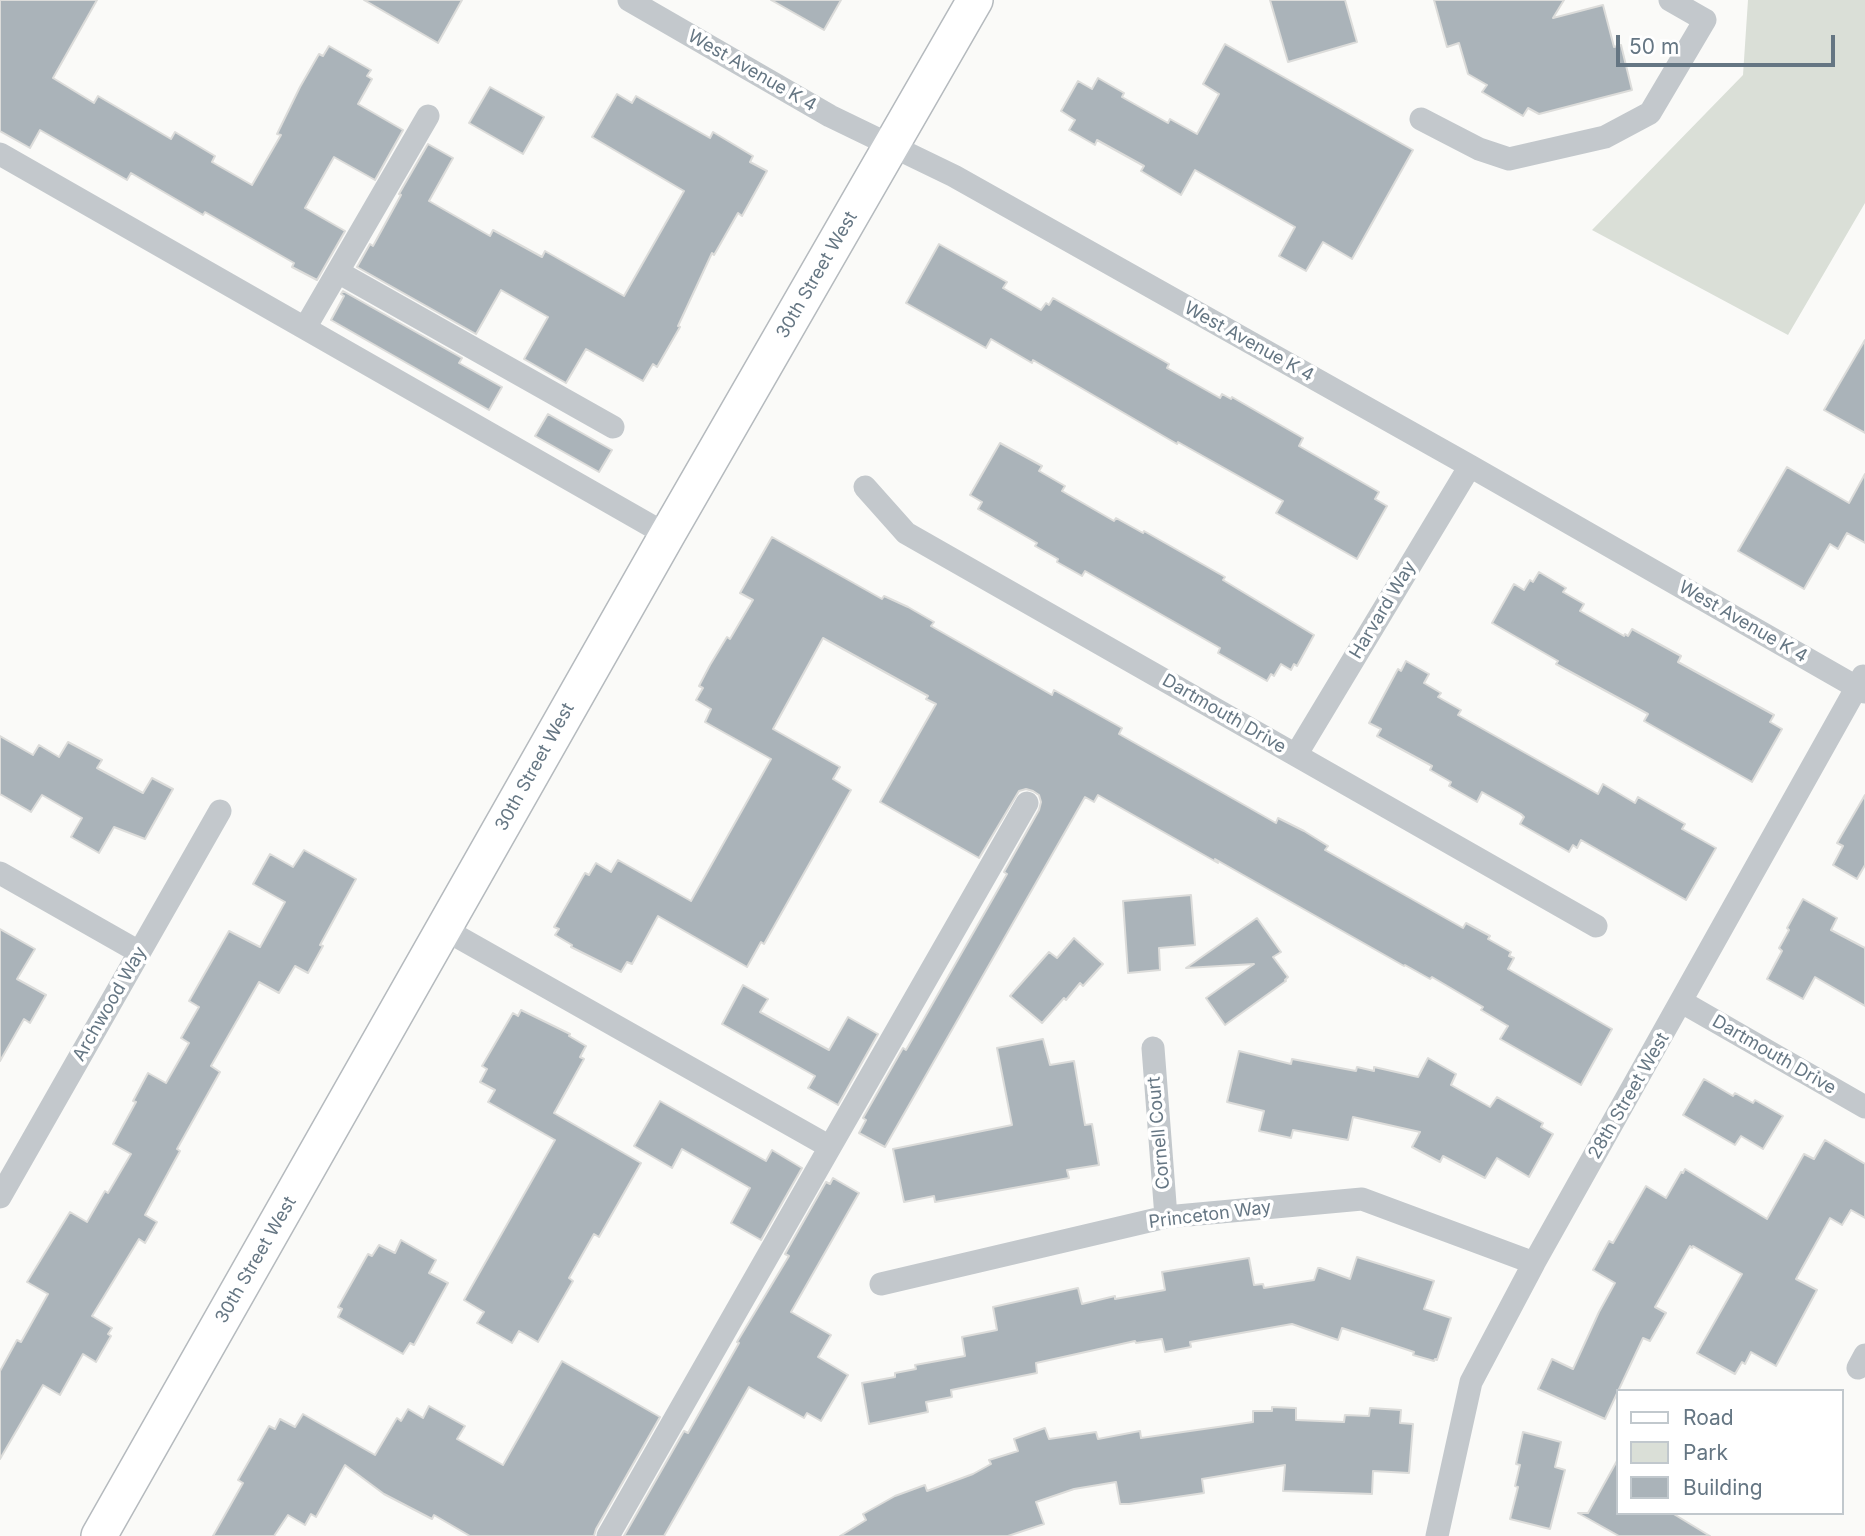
<!DOCTYPE html>
<html>
<head>
<meta charset="utf-8">
<style>
	body { margin:0 }
	#map { position:relative; width:1865px; height:1536px; overflow:hidden; background:#fafaf8; font-family:Inter,sans-serif }
	canvas { display:block }
	.legend { position:absolute; left:1616px; top:1389px; width:228px; height:126px; box-sizing:border-box; background:#fff; border:2px solid #c1c8cd; margin:0; padding:9px 12px; list-style:none; font-size:21px; color:#657683 }
	.legend li { display:flex; align-items:center; gap:14px; height:35px }
	.legend b { width:35px; border:2px solid #c1c8cd }
	.scale { position:absolute; left:1616px; top:35px; width:219px; height:32px; box-sizing:border-box; border:4px solid #657683; border-top:0; padding-left:9px; font-size:21px; line-height:24px; white-space:nowrap; color:#657683; -webkit-text-stroke:5px #fff; paint-order:stroke }
</style>
</head>
<body>
<div id="map">
<canvas width="1865" height="1536"></canvas>
<ul class="legend">
<li><b style="height:9px;background:#fff"></b>Road</li>
<li><b style="height:19px;background:#dadfd7"></b>Park</li>
<li><b style="height:19px;background:#aab3b9"></b>Building</li>
</ul>
<div class="scale">50 m</div>
</div>
<script>
const g = document.querySelector('canvas').getContext('2d');
g.lineJoin = 'round';
function fill(path, color) { g.fillStyle = color; g.fill(path, 'evenodd'); }
function strokePath(path, color, width, dash) { g.strokeStyle = color; g.lineWidth = width; g.lineCap = dash ? 'butt' : 'round'; g.setLineDash(dash || []); g.stroke(path); }
function write(font, color, halo, rows, align = 'center') {
  g.font = font + ' Inter,sans-serif'; g.lineWidth = 7; g.setLineDash([]); g.textBaseline = 'middle'; g.strokeStyle = halo; g.fillStyle = color; for (const [text, x, y, turn = 0] of rows) {
    g.save(); g.translate(x, y); g.rotate((+turn || 0) * Math.PI / 180); g.textAlign = isNaN(turn) ? turn : align; if (halo) g.strokeText(text, 0, 0); g.fillText(text, 0, 0); g.restore();
  }
}
fill(new Path2D(`
	M 1748,0 L 1865,0 L 1865,203 L 1788,335 L 1592,230 L 1743,75 Z`), '#dadfd7');
const building = new Path2D(`
	M 0,0 L 97,0 L 53,78 L 94,103 L 98,96 L 171,139 L 175,132 L 215,156 L 212,162 L 252,185 L 281,135 L 277,134 L 300,87 L 319,54 L 323,56 L 329,46 L 371,70 L 367,76 L 372,79 L 358,104 L 403,130 L 375,180 L 334,157 L 305,208 L 345,231 L 317,280 L 292,267 L 294,263 L 205,212 L 203,215 L 131,173 L 127,180 L 40,130 L 30,148 L 0,131 Z
	M 364,0 L 462,0 L 438,43 Z
	M 771,0 L 841,0 L 824,30 Z
	M 1270,0 L 1345,0 L 1357,42 L 1288,62 Z
	M 1434,0 L 1564,0 L 1553,18 L 1603,5 L 1614,47 L 1621,45 L 1632,90 L 1539,114 L 1528,108 L 1523,116 L 1482,92 L 1487,85 L 1468,74 L 1459,43 L 1447,47 Z
	M 1225,44 L 1413,150 L 1352,259 L 1323,242 L 1306,271 L 1279,256 L 1295,227 L 1195,170 L 1181,195 L 1141,171 L 1144,166 L 1097,140 L 1095,145 L 1069,130 L 1075,120 L 1061,111 L 1078,81 L 1092,89 L 1098,78 L 1124,93 L 1122,97 L 1168,123 L 1170,119 L 1197,134 L 1219,94 L 1203,84 Z
	M 490,87 L 544,117 L 523,154 L 469,123 Z
	M 617,94 L 632,103 L 636,96 L 710,138 L 713,132 L 753,156 L 750,162 L 767,171 L 742,216 L 738,213 L 714,255 L 712,253 L 678,326 L 680,327 L 657,367 L 653,364 L 643,381 L 586,349 L 566,383 L 524,359 L 548,317 L 501,290 L 476,334 L 357,267 L 370,244 L 373,246 L 401,195 L 399,194 L 428,144 L 453,158 L 429,201 L 490,236 L 493,230 L 542,257 L 545,251 L 624,296 L 684,191 L 592,137 Z
	M 939,244 L 1007,282 L 1003,288 L 1041,310 L 1046,303 L 1049,305 L 1053,298 L 1169,364 L 1167,368 L 1220,398 L 1222,394 L 1231,399 L 1232,397 L 1303,438 L 1299,446 L 1379,492 L 1375,499 L 1387,506 L 1357,559 L 1276,513 L 1283,501 L 1178,442 L 1177,444 L 1033,360 L 1032,363 L 991,339 L 986,348 L 906,303 Z
	M 343,291 L 462,358 L 459,363 L 502,387 L 489,410 L 331,320 L 344,296 L 341,294 Z
	M 1865,340 L 1865,433 L 1824,410 Z
	M 548,414 L 612,450 L 599,472 L 535,436 Z
	M 1000,443 L 1042,466 L 1039,471 L 1065,486 L 1062,491 L 1114,521 L 1116,518 L 1143,533 L 1144,531 L 1225,577 L 1223,580 L 1314,635 L 1297,666 L 1294,664 L 1291,670 L 1281,664 L 1274,676 L 1271,674 L 1267,681 L 1218,653 L 1220,648 L 1085,571 L 1082,576 L 1057,562 L 1058,559 L 1035,546 L 1037,543 L 978,509 L 982,502 L 970,495 Z
	M 1787,467 L 1849,503 L 1865,474 L 1865,543 L 1847,533 L 1838,549 L 1830,544 L 1804,589 L 1738,551 Z
	M 772,537 L 882,599 L 884,596 L 908,607 L 934,622 L 931,626 L 1052,695 L 1054,690 L 1122,728 L 1119,734 L 1276,823 L 1278,818 L 1304,831 L 1328,846 L 1325,850 L 1463,928 L 1466,923 L 1490,936 L 1488,939 L 1511,952 L 1509,956 L 1514,958 L 1508,969 L 1612,1029 L 1581,1085 L 1500,1039 L 1508,1026 L 1481,1010 L 1483,1007 L 1432,977 L 1430,979 L 1405,965 L 1404,966 L 1215,859 L 1218,863 L 1098,795 L 1094,802 L 1085,797 L 885,1147 L 859,1133 L 866,1120 L 863,1118 L 903,1048 L 906,1050 L 1007,874 L 1004,872 L 1039,810 L 1041,802 L 1039,795 L 1033,791 L 1026,789 L 1019,791 L 979,858 L 880,802 L 936,704 L 926,699 L 928,696 L 823,638 L 773,729 L 840,767 L 833,779 L 851,790 L 764,944 L 761,942 L 747,967 L 658,916 L 632,964 L 627,962 L 621,972 L 571,947 L 572,945 L 555,935 L 559,929 L 554,927 L 585,873 L 589,875 L 596,863 L 611,872 L 618,860 L 691,901 L 771,759 L 705,722 L 711,709 L 696,700 L 703,688 L 699,686 L 710,665 L 727,637 L 730,639 L 753,600 L 740,593 Z
	M 1539,572 L 1566,588 L 1563,592 L 1584,604 L 1580,611 L 1624,636 L 1625,634 L 1628,636 L 1632,629 L 1681,656 L 1678,662 L 1774,715 L 1770,722 L 1782,729 L 1752,782 L 1644,721 L 1648,714 L 1556,664 L 1558,661 L 1492,623 L 1514,584 L 1524,590 L 1530,580 L 1533,582 Z
	M 1406,661 L 1429,674 L 1424,683 L 1441,693 L 1438,697 L 1461,710 L 1458,715 L 1598,794 L 1603,784 L 1635,803 L 1638,797 L 1685,824 L 1682,829 L 1716,848 L 1686,900 L 1581,840 L 1577,848 L 1573,845 L 1569,852 L 1520,824 L 1524,817 L 1521,814 L 1482,792 L 1477,802 L 1449,786 L 1451,782 L 1430,770 L 1432,766 L 1377,736 L 1381,729 L 1369,723 L 1398,669 L 1401,671 Z
	M 0,736 L 33,755 L 39,745 L 59,757 L 68,742 L 102,760 L 97,768 L 143,793 L 152,778 L 173,789 L 145,839 L 114,827 L 99,853 L 71,837 L 82,818 L 42,795 L 31,812 L 0,794 Z
	M 1865,795 L 1865,865 L 1857,879 L 1833,865 L 1843,846 L 1837,843 Z
	M 304,850 L 356,879 L 320,945 L 323,946 L 308,973 L 295,966 L 279,993 L 259,982 L 211,1066 L 220,1072 L 177,1149 L 180,1151 L 145,1215 L 157,1222 L 145,1243 L 139,1239 L 92,1316 L 112,1328 L 108,1334 L 111,1336 L 96,1362 L 83,1354 L 60,1395 L 43,1385 L 0,1459 L 0,1371 L 17,1340 L 21,1342 L 48,1294 L 27,1282 L 70,1212 L 87,1222 L 105,1191 L 108,1193 L 131,1154 L 113,1144 L 136,1102 L 133,1101 L 148,1073 L 166,1083 L 189,1043 L 181,1038 L 199,1007 L 189,1001 L 229,931 L 260,947 L 285,902 L 253,884 L 270,854 L 293,867 Z
	M 1191,895 L 1195,945 L 1159,948 L 1160,970 L 1128,973 L 1123,901 Z
	M 1803,899 L 1837,918 L 1831,930 L 1865,948 L 1865,1006 L 1815,977 L 1803,999 L 1767,979 L 1782,951 L 1779,948 L 1789,930 L 1787,928 Z
	M 1257,918 L 1281,952 L 1273,957 L 1288,977 L 1285,980 L 1286,981 L 1225,1025 L 1206,998 L 1254,964 L 1186,968 Z
	M 0,929 L 35,949 L 17,979 L 46,995 L 30,1023 L 24,1019 L 0,1061 Z
	M 1074,938 L 1103,964 L 1083,986 L 1080,983 L 1066,1000 L 1064,998 L 1042,1023 L 1010,996 L 1049,952 L 1057,958 Z
	M 743,985 L 768,999 L 760,1012 L 829,1050 L 848,1017 L 878,1034 L 838,1105 L 808,1088 L 815,1076 L 722,1024 Z
	M 521,1010 L 570,1034 L 569,1036 L 586,1046 L 580,1057 L 584,1059 L 554,1113 L 641,1163 L 599,1237 L 594,1234 L 569,1278 L 573,1281 L 538,1342 L 519,1331 L 512,1343 L 477,1323 L 484,1312 L 464,1300 L 555,1140 L 488,1102 L 495,1090 L 480,1082 L 487,1069 L 482,1066 L 513,1013 L 518,1016 Z
	M 1043,1039 L 1050,1065 L 1074,1061 L 1085,1125 L 1092,1124 L 1099,1165 L 1067,1170 L 1069,1178 L 935,1202 L 934,1196 L 904,1202 L 893,1149 L 1012,1125 L 997,1048 Z
	M 1239,1051 L 1291,1064 L 1292,1059 L 1356,1071 L 1357,1067 L 1374,1071 L 1374,1067 L 1418,1077 L 1428,1058 L 1456,1074 L 1451,1085 L 1490,1107 L 1497,1097 L 1543,1123 L 1541,1127 L 1553,1134 L 1529,1177 L 1497,1158 L 1485,1178 L 1443,1156 L 1440,1162 L 1412,1147 L 1420,1132 L 1353,1117 L 1348,1140 L 1293,1130 L 1291,1138 L 1259,1131 L 1264,1111 L 1227,1102 Z
	M 1704,1079 L 1733,1096 L 1735,1093 L 1753,1103 L 1755,1100 L 1783,1116 L 1763,1149 L 1741,1136 L 1735,1145 L 1683,1115 Z
	M 660,1101 L 766,1161 L 772,1150 L 802,1168 L 761,1240 L 731,1223 L 750,1188 L 682,1149 L 672,1168 L 634,1146 Z
	M 1825,1140 L 1865,1164 L 1865,1218 L 1851,1210 L 1842,1225 L 1830,1218 L 1796,1279 L 1817,1290 L 1776,1366 L 1751,1352 L 1745,1364 L 1742,1362 L 1735,1374 L 1697,1353 L 1742,1274 L 1693,1246 L 1692,1248 L 1690,1246 L 1655,1307 L 1666,1313 L 1650,1341 L 1643,1338 L 1605,1419 L 1538,1389 L 1552,1359 L 1573,1369 L 1599,1312 L 1615,1283 L 1593,1270 L 1609,1241 L 1613,1243 L 1646,1186 L 1666,1198 L 1681,1172 L 1683,1173 L 1685,1169 L 1767,1219 L 1804,1154 L 1814,1159 Z
	M 833,1178 L 859,1193 L 791,1312 L 831,1335 L 818,1357 L 848,1375 L 821,1421 L 807,1413 L 804,1418 L 749,1387 L 664,1536 L 624,1536 L 684,1431 L 688,1433 L 739,1343 L 737,1342 L 789,1256 L 785,1254 L 826,1182 L 830,1184 Z
	M 401,1240 L 436,1260 L 429,1273 L 448,1283 L 414,1345 L 410,1343 L 403,1354 L 338,1317 L 342,1309 L 338,1307 L 368,1254 L 372,1256 L 379,1245 L 395,1253 Z
	M 1357,1257 L 1434,1281 L 1424,1309 L 1451,1318 L 1437,1360 L 1435,1359 L 1434,1361 L 1413,1355 L 1414,1352 L 1342,1328 L 1338,1340 L 1292,1324 L 1190,1342 L 1191,1347 L 1165,1352 L 1162,1339 L 1136,1343 L 1135,1341 L 1036,1363 L 1037,1373 L 951,1390 L 952,1397 L 926,1402 L 928,1412 L 869,1424 L 862,1383 L 895,1377 L 895,1373 L 916,1369 L 915,1365 L 965,1356 L 962,1337 L 997,1330 L 993,1307 L 1078,1288 L 1082,1304 L 1115,1296 L 1115,1299 L 1165,1290 L 1162,1272 L 1249,1258 L 1254,1285 L 1263,1284 L 1264,1288 L 1314,1280 L 1318,1268 L 1320,1268 L 1350,1279 Z
	M 562,1361 L 660,1417 L 596,1529 L 594,1536 L 470,1536 L 434,1515 L 432,1519 L 384,1494 L 345,1465 L 316,1517 L 311,1514 L 305,1525 L 288,1515 L 274,1536 L 213,1536 L 243,1483 L 238,1480 L 257,1447 L 269,1426 L 275,1429 L 280,1419 L 295,1427 L 303,1414 L 375,1455 L 397,1418 L 401,1421 L 408,1409 L 423,1418 L 429,1406 L 465,1426 L 457,1439 L 503,1465 Z
	M 1272,1407 L 1296,1408 L 1296,1420 L 1344,1422 L 1345,1415 L 1369,1416 L 1370,1408 L 1401,1410 L 1400,1423 L 1413,1424 L 1409,1473 L 1373,1471 L 1372,1494 L 1283,1491 L 1285,1465 L 1202,1479 L 1204,1493 L 1129,1504 L 1120,1504 L 1116,1482 L 1074,1489 L 1036,1502 L 1044,1524 L 1008,1536 L 840,1536 L 866,1520 L 863,1514 L 895,1496 L 925,1485 L 927,1491 L 973,1474 L 991,1464 L 989,1460 L 1018,1451 L 1014,1439 L 1045,1428 L 1049,1439 L 1096,1432 L 1098,1439 L 1140,1431 L 1141,1438 L 1253,1422 L 1253,1411 L 1272,1411 Z
	M 1523,1432 L 1561,1442 L 1555,1467 L 1565,1470 L 1550,1529 L 1510,1519 L 1518,1487 L 1515,1486 L 1520,1465 L 1516,1464 Z
	M 1618,1459 L 1618,1513 L 1672,1513 L 1710,1536 L 1619,1536 L 1578,1513 L 1588,1513 Z`);
fill(building, '#aab3b9');
strokePath(building, '#dcdcda', 2);
const primary = new Path2D(`
	M 99,1536 L 667,535 L 975,0`);
strokePath(primary, '#b5babe', 38);
strokePath(new Path2D(`
	M 629,0 L 830,116 L 954,176 L 1470,466 L 1865,692
	M 1421,119 L 1479,149 L 1509,159 L 1605,137 L 1650,113 L 1705,20 L 1670,0
	M 0,154 L 667,535
	M 338,272 L 613,427
	M 305,328 L 428,116
	M 865,487 L 906,533 L 1596,926
	M 1296,755 L 1470,466
	M 0,873 L 139,952
	M 444,929 L 830,1147 L 608,1536
	M 1682,1002 L 1865,1107
	M 1153,1048 L 1166,1217
	M 830,1147 L 1027,803
	M 0,1197 L 220,811
	M 881,1284 L 1166,1217 L 1362,1199 L 1534,1263
	M 1858,1368 L 1865,1355
	M 1437,1536 L 1471,1382 L 1534,1263 L 1863,676`), '#c3c8cc', 23);
strokePath(primary, '#fff', 35);
write('18px', '#657683', '#fff', [
	["West Avenue K 4",752,71,30],
	["30th Street West",817,275,-60],
	["West Avenue K 4",1249,342,29],
	["Harvard Way",1383,610,-59],
	["West Avenue K 4",1743,622,30],
	["Dartmouth Drive",1224,714,30],
	["30th Street West",535,767,-61],
	["Archwood Way",110,1004,-60],
	["Dartmouth Drive",1774,1055,30],
	["28th Street West",1629,1096,-60],
	["Cornell Court",1159,1133,-95],
	["Princeton Way",1210,1215,-7],
	["30th Street West",256,1260,-60]
]);
</script>
</body>
</html>
